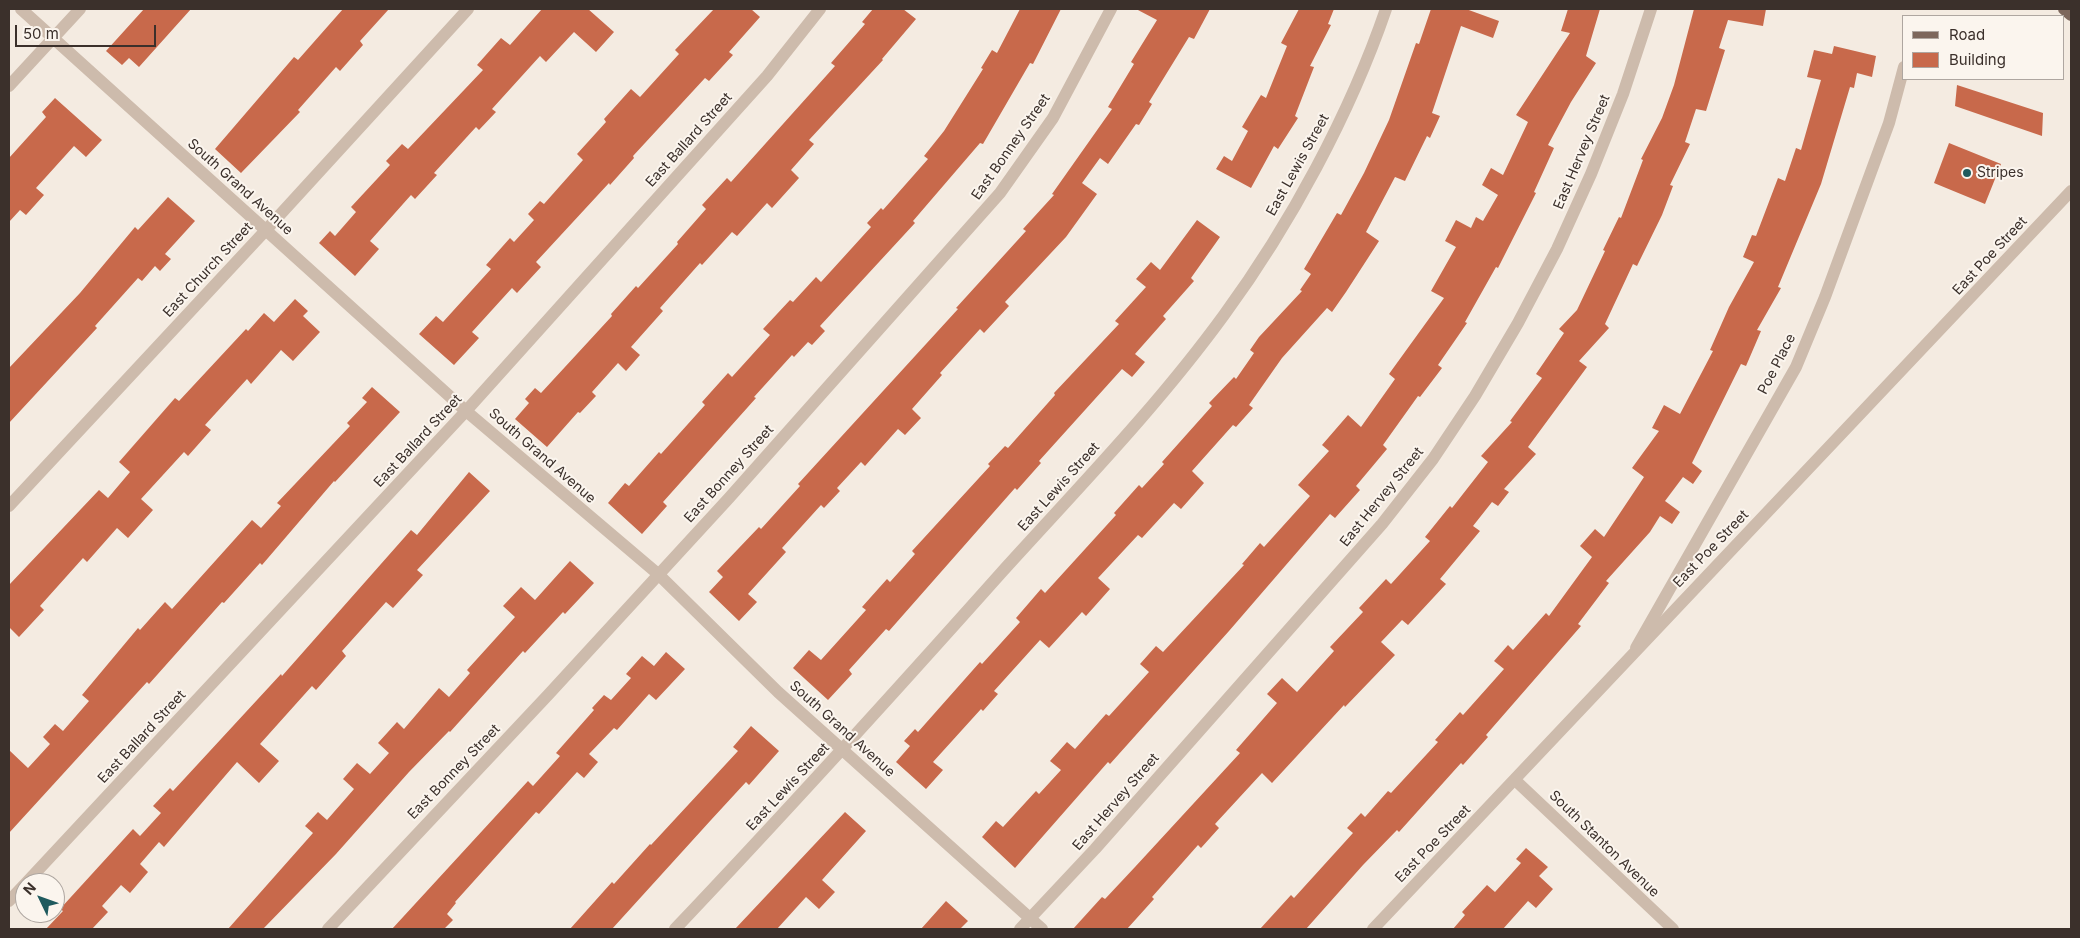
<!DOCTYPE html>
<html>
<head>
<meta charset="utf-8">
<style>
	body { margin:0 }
	#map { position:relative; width:2080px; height:938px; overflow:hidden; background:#f4ebe1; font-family:Inter,sans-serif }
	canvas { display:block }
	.frame { position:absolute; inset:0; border:10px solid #3b302b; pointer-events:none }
	.legend { position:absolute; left:1902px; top:15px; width:162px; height:65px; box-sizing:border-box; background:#fbf5ee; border:1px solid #aea6a0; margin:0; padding:6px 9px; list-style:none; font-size:15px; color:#3b302b }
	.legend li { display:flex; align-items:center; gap:10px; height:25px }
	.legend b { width:25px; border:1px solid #aea6a0 }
	.north { position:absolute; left:15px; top:873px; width:50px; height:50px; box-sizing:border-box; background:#fbf5ee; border:1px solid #aea6a0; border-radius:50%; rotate:312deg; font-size:14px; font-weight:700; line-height:20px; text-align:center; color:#3b302b }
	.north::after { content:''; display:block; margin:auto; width:18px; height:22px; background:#1f5a5e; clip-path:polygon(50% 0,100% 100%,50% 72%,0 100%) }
	.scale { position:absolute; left:15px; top:25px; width:141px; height:22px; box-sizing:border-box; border:2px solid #3b302b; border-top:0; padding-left:6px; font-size:15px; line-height:18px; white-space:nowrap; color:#3b302b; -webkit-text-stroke:4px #fbf5ee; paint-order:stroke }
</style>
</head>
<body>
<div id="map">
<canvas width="2080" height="938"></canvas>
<div class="frame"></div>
<ul class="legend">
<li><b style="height:6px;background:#7d675c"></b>Road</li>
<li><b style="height:14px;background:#c8694b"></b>Building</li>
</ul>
<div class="north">N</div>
<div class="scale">50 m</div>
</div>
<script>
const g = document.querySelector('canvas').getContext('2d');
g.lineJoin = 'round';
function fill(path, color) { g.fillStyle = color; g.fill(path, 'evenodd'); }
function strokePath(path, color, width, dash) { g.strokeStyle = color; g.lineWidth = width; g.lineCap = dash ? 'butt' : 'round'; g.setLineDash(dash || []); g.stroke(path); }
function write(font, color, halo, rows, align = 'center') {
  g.font = font + ' Inter,sans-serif'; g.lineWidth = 4; g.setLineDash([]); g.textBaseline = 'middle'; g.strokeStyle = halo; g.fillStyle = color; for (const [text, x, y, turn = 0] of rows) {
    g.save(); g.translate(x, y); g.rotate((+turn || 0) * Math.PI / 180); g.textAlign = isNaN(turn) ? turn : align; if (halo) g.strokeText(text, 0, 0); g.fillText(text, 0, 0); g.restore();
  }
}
fill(new Path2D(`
	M 144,9 L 191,9 L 139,67 L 129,58 L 122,65 L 106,51 Z
	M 343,9 L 389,9 L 360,41 L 363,45 L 340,71 L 336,67 L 298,110 L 300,112 L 241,173 L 215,149 L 294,57 L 298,60 Z
	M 542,9 L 588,9 L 614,32 L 596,52 L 574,32 L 546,62 L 540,56 L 492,109 L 496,112 L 479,130 L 476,127 L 434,173 L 437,175 L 415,199 L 411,195 L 370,241 L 379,249 L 355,276 L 319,243 L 330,231 L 335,236 L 356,212 L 351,207 L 390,165 L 386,161 L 402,144 L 408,149 L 483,70 L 477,65 L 501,38 L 510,45 Z
	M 714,9 L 751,9 L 760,17 L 729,52 L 733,55 L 709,81 L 705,78 L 633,156 L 634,158 L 610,185 L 609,183 L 536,262 L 541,267 L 517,293 L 512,288 L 472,332 L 479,338 L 454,365 L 419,334 L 436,316 L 443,322 L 491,269 L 486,265 L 510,238 L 514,242 L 534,220 L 528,214 L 540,201 L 544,204 L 583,160 L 577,154 L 606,122 L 604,119 L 631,89 L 640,97 L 679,54 L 675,50 Z
	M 873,9 L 903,9 L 916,19 L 882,59 L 883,60 L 809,140 L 814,144 L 791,170 L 799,178 L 772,208 L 767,203 L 737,236 L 732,232 L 702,265 L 700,263 L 660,308 L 663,311 L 631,347 L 640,355 L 626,371 L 618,363 L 592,392 L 596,396 L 580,413 L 578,412 L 547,447 L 515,419 L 529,403 L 525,399 L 535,388 L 541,393 L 612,316 L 611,314 L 636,286 L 638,288 L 678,244 L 677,242 L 706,209 L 702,205 L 727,178 L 731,182 L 835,66 L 831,63 L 865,24 L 862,22 Z
	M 1020,9 L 1061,9 L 1033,64 L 1030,63 L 983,144 L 980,143 L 913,221 L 915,223 L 820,326 L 825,331 L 812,345 L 808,342 L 794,357 L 792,355 L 754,397 L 756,398 L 663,502 L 667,506 L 642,534 L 608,503 L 625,483 L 629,486 L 659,452 L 661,454 L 705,405 L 702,402 L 728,373 L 732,377 L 770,335 L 763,329 L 790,300 L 793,302 L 816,277 L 821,282 L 871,227 L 867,223 L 881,208 L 883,210 L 928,159 L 924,156 L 944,131 L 983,69 L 981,68 L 992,50 L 997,53 Z
	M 1136,9 L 1210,9 L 1194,39 L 1189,37 L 1149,102 L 1152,104 L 1139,125 L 1136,124 L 1108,164 L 1100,158 L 1082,183 L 1097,194 L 1066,237 L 1005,302 L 1009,306 L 984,333 L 980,329 L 940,373 L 942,375 L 912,409 L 921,418 L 905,435 L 898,429 L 865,466 L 861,462 L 837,488 L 840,491 L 824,508 L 821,505 L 782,548 L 786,552 L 748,594 L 757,602 L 739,621 L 709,592 L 723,577 L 717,571 L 759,527 L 761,529 L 800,486 L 798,484 L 958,309 L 956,308 L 1026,231 L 1023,229 L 1054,195 L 1052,194 L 1112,109 L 1108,107 L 1134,64 L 1131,62 L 1157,20 Z
	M 1299,9 L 1334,9 L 1328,24 L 1331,25 L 1310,66 L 1314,67 L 1295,116 L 1298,118 L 1278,149 L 1274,146 L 1251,188 L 1216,169 L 1224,156 L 1232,161 L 1248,131 L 1242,127 L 1261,95 L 1266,98 L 1287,46 L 1281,43 Z
	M 1431,9 L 1466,9 L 1499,21 L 1493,38 L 1461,26 L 1432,113 L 1440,116 L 1430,138 L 1427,136 L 1405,181 L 1395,177 L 1366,232 L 1379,241 L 1346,292 L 1332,312 L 1327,308 L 1282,358 L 1249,405 L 1253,408 L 1236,427 L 1233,425 L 1192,471 L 1204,483 L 1181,509 L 1174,503 L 1142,538 L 1138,535 L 1098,578 L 1110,589 L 1086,616 L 1082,612 L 1049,648 L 1040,640 L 994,691 L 998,694 L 983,711 L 981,709 L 933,762 L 943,770 L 926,789 L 896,762 L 910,746 L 904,741 L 915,729 L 918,732 L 980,662 L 982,664 L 1020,622 L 1016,618 L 1041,589 L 1045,593 L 1116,515 L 1114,513 L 1139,485 L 1142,488 L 1164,464 L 1162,462 L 1212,406 L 1209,403 L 1234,377 L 1236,379 L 1254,353 L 1250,350 L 1259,337 L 1302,291 L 1300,290 L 1311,274 L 1304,269 L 1337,213 L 1341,215 L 1364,173 L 1389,120 L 1416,43 L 1419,44 Z
	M 1568,9 L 1600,9 L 1586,56 L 1596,63 L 1571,102 L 1548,145 L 1554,148 L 1534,192 L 1536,193 L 1498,268 L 1496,267 L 1465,322 L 1467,323 L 1438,365 L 1442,368 L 1420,397 L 1418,396 L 1383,445 L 1387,449 L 1356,486 L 1360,490 L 1335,518 L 1330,514 L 1229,631 L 1110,764 L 1108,762 L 1015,868 L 982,837 L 996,821 L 1003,827 L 1036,791 L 1039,794 L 1061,770 L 1050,761 L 1067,742 L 1075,749 L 1106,714 L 1109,716 L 1149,672 L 1140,664 L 1156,646 L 1163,652 L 1244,565 L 1242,564 L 1260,543 L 1264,547 L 1310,496 L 1298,485 L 1329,451 L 1322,445 L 1348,415 L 1361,427 L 1395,379 L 1389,374 L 1444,298 L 1431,291 L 1456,247 L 1445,241 L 1456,220 L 1471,228 L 1476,217 L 1483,221 L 1498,195 L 1482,185 L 1491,168 L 1503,175 L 1528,122 L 1516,115 L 1570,33 L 1561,31 Z
	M 1694,9 L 1766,9 L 1763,26 L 1728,20 L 1719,48 L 1725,50 L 1706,111 L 1696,109 L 1685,142 L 1690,144 L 1670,185 L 1673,186 L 1662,215 L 1637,266 L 1633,264 L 1605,324 L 1609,328 L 1579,361 L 1587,367 L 1528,447 L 1536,454 L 1504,489 L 1509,492 L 1498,506 L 1492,502 L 1473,526 L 1480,531 L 1440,579 L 1446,584 L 1408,625 L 1402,620 L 1381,642 L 1395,655 L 1345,707 L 1344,705 L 1272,783 L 1262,773 L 1215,824 L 1219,828 L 1201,848 L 1198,845 L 1152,897 L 1154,899 L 1127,929 L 1073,929 L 1102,897 L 1105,899 L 1135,867 L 1240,753 L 1236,750 L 1277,703 L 1267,694 L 1282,678 L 1297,692 L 1334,651 L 1330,647 L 1363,612 L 1359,608 L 1386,579 L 1391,584 L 1430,541 L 1425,537 L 1450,506 L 1452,508 L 1488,462 L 1481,456 L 1512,422 L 1510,421 L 1542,378 L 1536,374 L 1564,333 L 1559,329 L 1577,310 L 1605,251 L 1603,250 L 1619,217 L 1621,218 L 1643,160 L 1641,159 L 1662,118 L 1674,85 Z
	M 1834,46 L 1876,56 L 1872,77 L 1857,73 L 1854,88 L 1850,87 L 1821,184 L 1778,287 L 1781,288 L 1757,330 L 1761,331 L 1746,366 L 1741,364 L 1692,463 L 1702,471 L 1693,484 L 1683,477 L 1665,501 L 1680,512 L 1672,524 L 1660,516 L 1650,532 L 1606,581 L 1609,583 L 1578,624 L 1581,626 L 1486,735 L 1488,737 L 1463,765 L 1461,763 L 1399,832 L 1397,830 L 1363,865 L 1306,929 L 1260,929 L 1291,895 L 1294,898 L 1353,833 L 1347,828 L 1361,813 L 1365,817 L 1388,791 L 1391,793 L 1438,742 L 1435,740 L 1460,712 L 1463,715 L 1504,669 L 1494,661 L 1508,645 L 1513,650 L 1546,613 L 1549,616 L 1592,557 L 1580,546 L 1595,529 L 1604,537 L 1644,477 L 1632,468 L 1659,431 L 1652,428 L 1664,405 L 1680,414 L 1713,351 L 1710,350 L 1729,307 L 1754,262 L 1743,257 L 1752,235 L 1756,236 L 1778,178 L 1785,181 L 1796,148 L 1801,150 L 1821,80 L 1807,77 L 1814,50 L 1832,54 Z
	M 1957,85 L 2043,113 L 2042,136 L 1955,106 Z
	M 55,98 L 102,140 L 86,157 L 74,146 L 36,188 L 44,195 L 26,215 L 20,210 L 9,222 L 9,158 L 46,117 L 42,112 Z
	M 1949,143 L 2001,164 L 1985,204 L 1934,183 Z
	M 168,197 L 195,221 L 165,254 L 171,259 L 160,271 L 155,266 L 142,281 L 138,278 L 95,326 L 97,328 L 9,423 L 9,368 L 80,293 L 135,227 L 138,230 Z
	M 1197,220 L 1220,237 L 1191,278 L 1194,281 L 1163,316 L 1166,319 L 1135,354 L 1145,362 L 1132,377 L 1122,369 L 1039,461 L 1041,463 L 1017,490 L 1015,488 L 889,631 L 886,629 L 849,670 L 852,674 L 828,700 L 793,668 L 809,650 L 821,660 L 866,610 L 862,607 L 887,579 L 890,582 L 915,554 L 912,551 L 990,466 L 988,464 L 1005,446 L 1008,448 L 1055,395 L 1054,393 L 1119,324 L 1115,321 L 1146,287 L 1136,279 L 1151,262 L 1160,270 Z
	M 295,299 L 308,311 L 303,316 L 320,332 L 293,361 L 281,350 L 251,384 L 247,379 L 205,425 L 211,430 L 188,456 L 184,452 L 141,499 L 153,510 L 128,538 L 117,528 L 87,562 L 83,558 L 40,606 L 44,610 L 19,637 L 9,627 L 9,585 L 99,490 L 108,498 L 130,472 L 119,462 L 175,398 L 179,401 L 246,329 L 248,331 L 264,313 L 274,322 Z
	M 372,387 L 400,412 L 335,482 L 334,481 L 262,565 L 260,563 L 224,603 L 222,602 L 149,684 L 147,682 L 9,833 L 9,750 L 28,768 L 50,744 L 43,737 L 55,724 L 63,731 L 89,701 L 82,695 L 138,628 L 140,630 L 165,602 L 172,609 L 252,520 L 261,528 L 281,506 L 277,503 L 350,426 L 347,423 L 367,402 L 362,398 Z
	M 469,472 L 490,491 L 417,570 L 423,575 L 393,608 L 386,602 L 342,651 L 346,656 L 316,690 L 312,686 L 260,744 L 279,761 L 259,783 L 237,762 L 164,847 L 159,842 L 140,864 L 148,872 L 130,893 L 121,885 L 102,906 L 108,912 L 92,929 L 46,929 L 63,911 L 60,909 L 133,829 L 140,836 L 161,813 L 153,806 L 170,788 L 173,791 L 281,674 L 282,676 L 411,530 L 417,535 Z
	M 570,561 L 594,583 L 565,614 L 563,612 L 525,653 L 523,651 L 450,732 L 449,731 L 409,772 L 336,854 L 263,929 L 228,929 L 313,833 L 305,826 L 318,812 L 327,820 L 354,789 L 343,779 L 357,763 L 370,774 L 389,753 L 378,743 L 397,722 L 404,729 L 439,688 L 449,697 L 470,673 L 467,670 L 515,617 L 503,606 L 521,587 L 535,600 Z
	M 666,652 L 685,669 L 656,700 L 649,694 L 617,730 L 614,728 L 589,754 L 598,762 L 584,778 L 577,772 L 539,814 L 536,812 L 455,902 L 456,903 L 447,914 L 453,920 L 444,929 L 392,929 L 528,781 L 533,786 L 560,756 L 556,753 L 594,710 L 592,708 L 604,695 L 611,700 L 631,678 L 626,674 L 642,656 L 654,666 Z
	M 751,726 L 779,751 L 749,785 L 746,782 L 711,820 L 612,929 L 570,929 L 612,882 L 614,884 L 650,844 L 651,845 L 738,751 L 733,747 Z
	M 845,812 L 866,831 L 822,880 L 835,892 L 819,909 L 806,897 L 777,929 L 735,929 Z
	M 1526,848 L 1548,867 L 1539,876 L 1553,889 L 1536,908 L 1528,901 L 1503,929 L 1453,929 L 1465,915 L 1462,912 L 1487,885 L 1495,892 L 1521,863 L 1516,859 Z
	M 946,901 L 968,921 L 960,929 L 921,929 Z`), '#c8694b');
strokePath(new Path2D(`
	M 21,9 L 466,411 L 658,574 L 778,692 L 1042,929
	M 9,86 L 80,9
	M 9,506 L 266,230 L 468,9
	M 1636,648 L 1796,367 L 1825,297 L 1889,123 L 1904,67
	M 1515,780 L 1673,929
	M 26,883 L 466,411 L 767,76 L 820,9
	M 9,901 L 25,884
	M 328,929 L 548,695 L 729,498 L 1000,193 L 1053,118 L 1111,9
	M 675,929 C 786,812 894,693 1001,573 C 1077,489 1157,407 1224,315 C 1290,225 1350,114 1386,9
	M 1020,929 L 1095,849 L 1382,524 L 1433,459 L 1475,396 L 1518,323 L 1557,249 L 1591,174 L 1623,94 L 1651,9`), '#cdbbac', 12);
strokePath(new Path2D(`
	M 1373,929 L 2071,191`), '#cdbbac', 12);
strokePath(new Path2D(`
	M 2064,9 L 2071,15`), '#7d675c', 12);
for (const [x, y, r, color] of [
	[1967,173,5,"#1f5a5e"]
]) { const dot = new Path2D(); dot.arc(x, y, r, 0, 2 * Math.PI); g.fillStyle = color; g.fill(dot); strokePath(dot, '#fbf5ee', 2); }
write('14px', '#3b302b', '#fbf5ee', [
	["East Ballard Street",689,140,-48],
	["East Bonney Street",1011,147,-55],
	["East Hervey Street",1582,152,-67],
	["East Lewis Street",1298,165,-61],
	["South Grand Avenue",240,187,42],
	["East Poe Street",1990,256,-47],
	["East Church Street",208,270,-47],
	["Poe Place",1777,364,-63],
	["East Ballard Street",418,441,-47],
	["South Grand Avenue",542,456,41],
	["East Bonney Street",729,474,-48],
	["East Lewis Street",1059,487,-48],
	["East Hervey Street",1382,497,-51],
	["East Poe Street",1711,549,-46],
	["South Grand Avenue",842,729,42],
	["East Ballard Street",142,737,-47],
	["East Bonney Street",454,772,-46],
	["East Lewis Street",788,787,-47],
	["East Hervey Street",1116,802,-49],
	["East Poe Street",1433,844,-46],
	["South Stanton Avenue",1604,844,44]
]);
write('14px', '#3b302b', '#fbf5ee', [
	["Stripes",1977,173]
], 'left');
</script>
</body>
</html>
